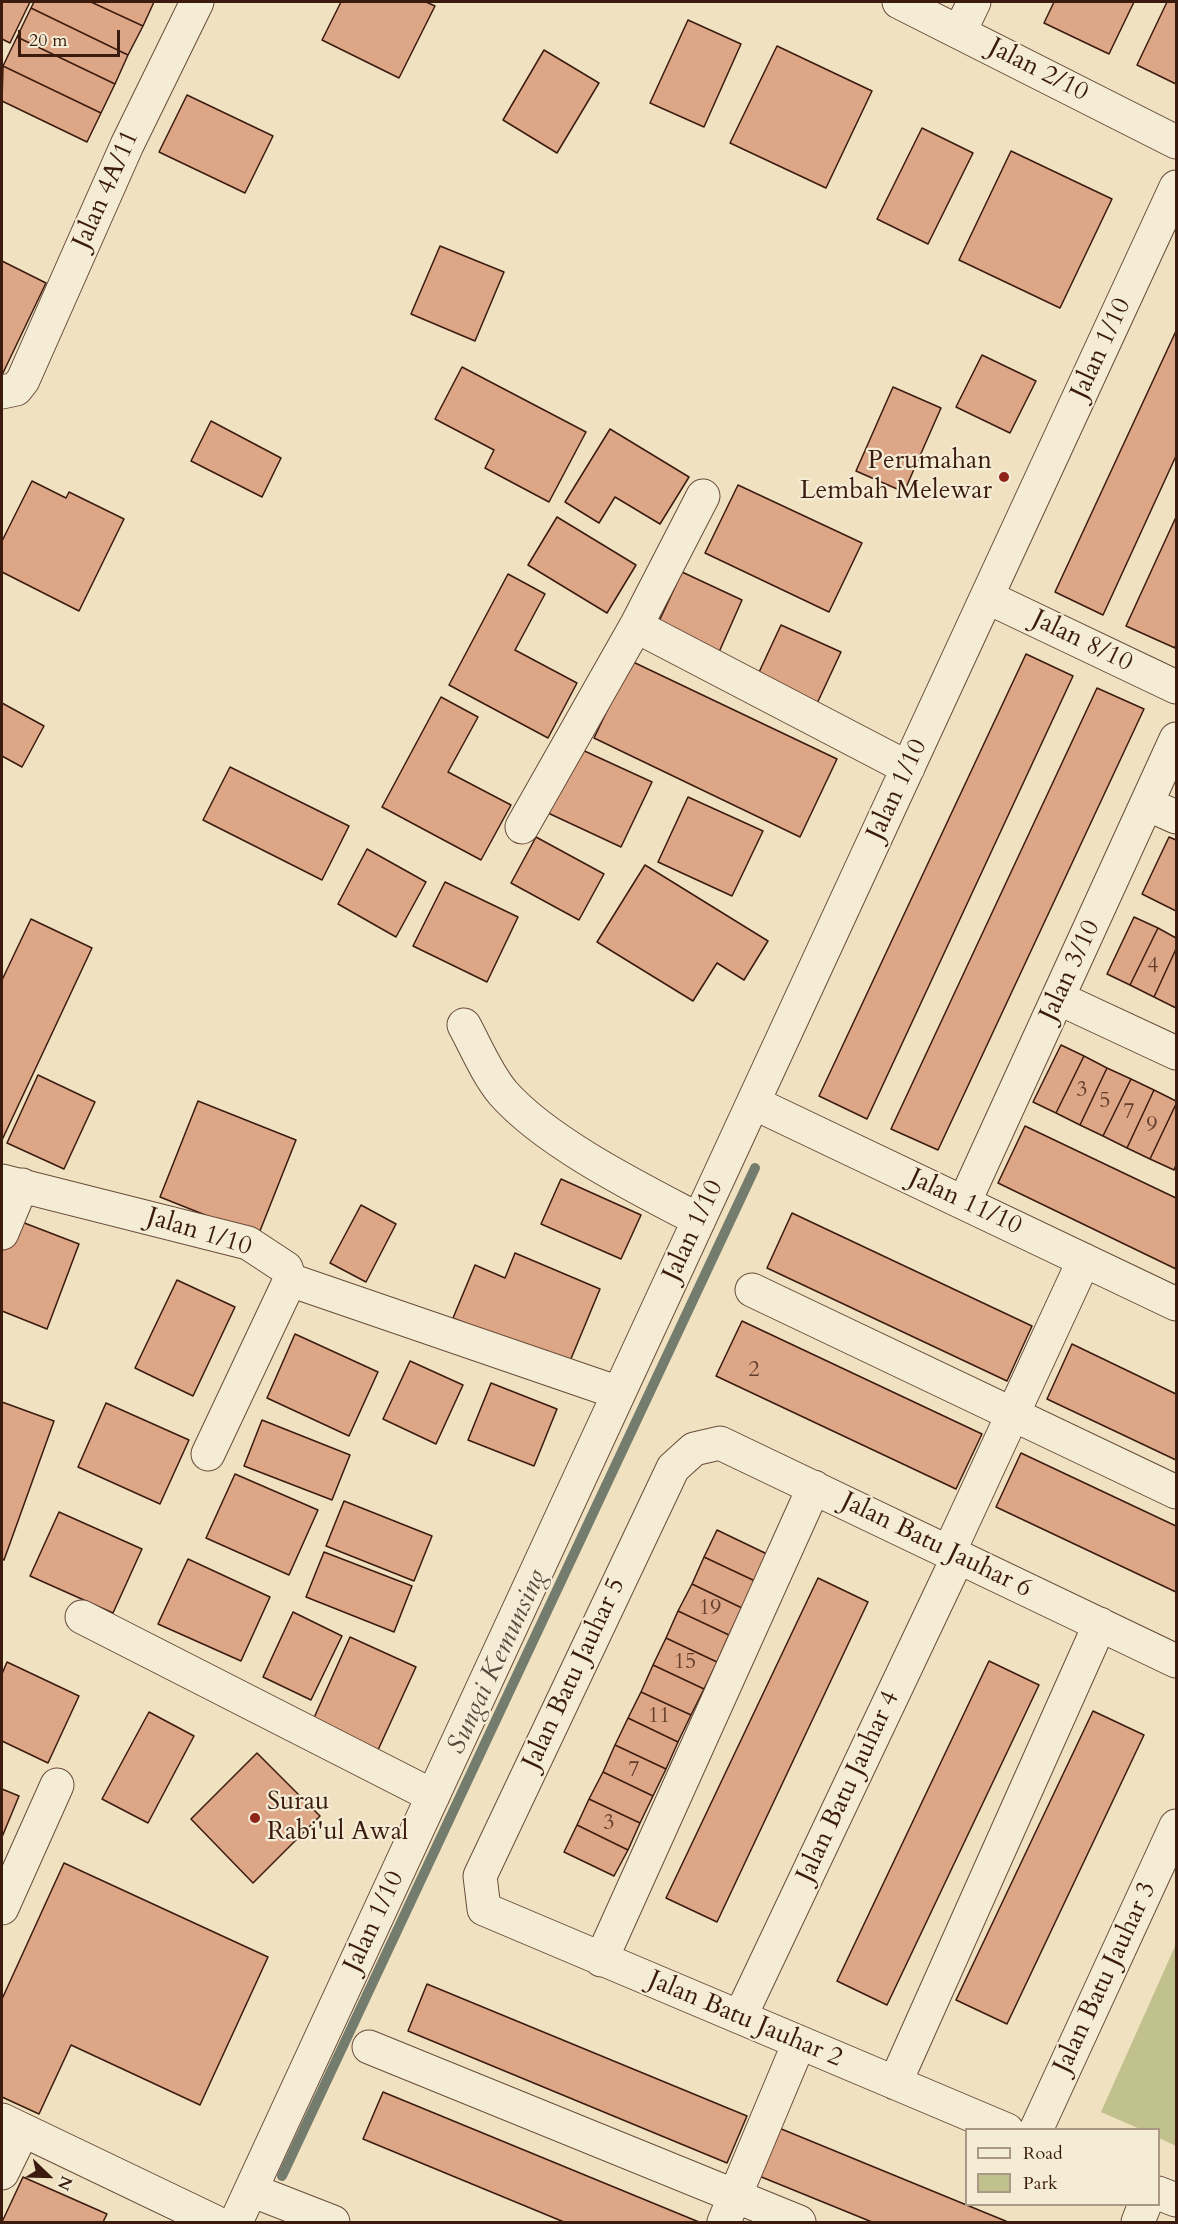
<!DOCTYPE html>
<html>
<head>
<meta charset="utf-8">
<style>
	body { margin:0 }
	#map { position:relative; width:1178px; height:2224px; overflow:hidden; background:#f0e1c0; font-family:Cardo,serif }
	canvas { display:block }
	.frame { position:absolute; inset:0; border:3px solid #3a1b0e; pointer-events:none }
	.legend { position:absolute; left:965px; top:2128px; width:195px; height:78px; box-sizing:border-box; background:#f5ecd6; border:2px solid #aa9886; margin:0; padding:8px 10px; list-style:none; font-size:18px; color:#3a1b0e }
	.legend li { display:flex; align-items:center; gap:12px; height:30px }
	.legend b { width:30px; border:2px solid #aa9886 }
	.north { position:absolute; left:18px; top:2146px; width:60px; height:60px; -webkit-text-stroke:4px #f5ecd6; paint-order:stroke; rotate:113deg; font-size:16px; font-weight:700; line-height:24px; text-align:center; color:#3a1b0e }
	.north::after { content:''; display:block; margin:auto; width:21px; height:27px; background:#3a1b0e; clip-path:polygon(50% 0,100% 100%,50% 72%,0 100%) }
	.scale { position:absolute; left:18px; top:30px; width:102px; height:27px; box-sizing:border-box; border:3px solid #3a1b0e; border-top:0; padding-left:8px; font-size:18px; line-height:21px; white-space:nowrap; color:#3a1b0e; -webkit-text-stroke:4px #f5ecd6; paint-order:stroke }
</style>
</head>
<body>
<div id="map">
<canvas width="1178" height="2224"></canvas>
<div class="frame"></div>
<ul class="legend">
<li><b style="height:8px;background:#f5ecd6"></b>Road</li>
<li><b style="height:16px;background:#c1c18d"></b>Park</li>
</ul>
<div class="north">N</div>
<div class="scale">20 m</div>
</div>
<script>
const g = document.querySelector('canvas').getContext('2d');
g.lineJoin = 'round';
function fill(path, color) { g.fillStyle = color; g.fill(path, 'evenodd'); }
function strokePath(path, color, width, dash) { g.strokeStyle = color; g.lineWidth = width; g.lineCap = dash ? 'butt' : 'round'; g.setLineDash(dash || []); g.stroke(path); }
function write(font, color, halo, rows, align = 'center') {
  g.font = font + ' Cardo,serif'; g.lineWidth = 4.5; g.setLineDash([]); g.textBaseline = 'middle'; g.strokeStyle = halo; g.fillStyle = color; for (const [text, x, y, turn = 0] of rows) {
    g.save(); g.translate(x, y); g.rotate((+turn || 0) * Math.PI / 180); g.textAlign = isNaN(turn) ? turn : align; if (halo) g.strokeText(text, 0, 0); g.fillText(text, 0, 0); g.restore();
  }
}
fill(new Path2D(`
	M 1176,1944 L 1176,2146 L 1159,2138 L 1158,2130 L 1140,2129 L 1101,2112 Z`), '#c1c18d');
strokePath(new Path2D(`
	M 282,2176 L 755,1168`), '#747d6d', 10);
const building = new Path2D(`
	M 2,2 L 30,2 L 10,43 L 2,39 Z
	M 34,2 L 91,2 L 143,26 L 128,55 L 31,8 Z
	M 91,2 L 154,2 L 143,26 Z
	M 341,2 L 426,2 L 435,6 L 399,78 L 322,40 Z
	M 1054,2 L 1134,2 L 1109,54 L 1044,23 Z
	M 1167,2 L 1176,2 L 1176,84 L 1137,65 Z
	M 31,8 L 128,55 L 115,84 L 17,37 Z
	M 688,20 L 741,44 L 704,127 L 650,103 Z
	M 17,37 L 115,84 L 101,113 L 3,66 Z
	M 777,46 L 872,91 L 826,188 L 730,143 Z
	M 544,50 L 599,83 L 557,153 L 503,120 Z
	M 3,66 L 101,113 L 87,142 L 2,101 Z
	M 187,95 L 273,136 L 245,193 L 159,152 Z
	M 922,128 L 973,153 L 928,244 L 877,219 Z
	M 1011,151 L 1112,199 L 1060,308 L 959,260 Z
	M 440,246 L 504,272 L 475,341 L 411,314 Z
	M 2,261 L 46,283 L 2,375 Z
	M 1176,331 L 1176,456 L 1103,615 L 1055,592 Z
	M 982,355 L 1036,381 L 1010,433 L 956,407 Z
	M 462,367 L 586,432 L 549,502 L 485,468 L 494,450 L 435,419 Z
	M 893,387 L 941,408 L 904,492 L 856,471 Z
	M 211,421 L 281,458 L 262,497 L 191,461 Z
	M 610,429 L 689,477 L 660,524 L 615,497 L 599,523 L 565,502 Z
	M 32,481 L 66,498 L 69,492 L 124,519 L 79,611 L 2,572 L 2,541 Z
	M 738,485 L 862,543 L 829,612 L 705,553 Z
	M 557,517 L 636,565 L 607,613 L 528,565 Z
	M 1176,517 L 1176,644 L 1175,648 L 1126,626 Z
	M 682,572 L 742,600 L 716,659 L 655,630 Z
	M 508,574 L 545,594 L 515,650 L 577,683 L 548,738 L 449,685 Z
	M 781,625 L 841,652 L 814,710 L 754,683 Z
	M 1026,654 L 1073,676 L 867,1119 L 819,1096 Z
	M 631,661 L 837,759 L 800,837 L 594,738 Z
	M 1097,688 L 1144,709 L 938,1150 L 891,1129 Z
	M 441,697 L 478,717 L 448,772 L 511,805 L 481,860 L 382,807 Z
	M 2,703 L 44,726 L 22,767 L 2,756 Z
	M 578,748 L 652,782 L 621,847 L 548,813 Z
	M 230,767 L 349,826 L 322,880 L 203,820 Z
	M 688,797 L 763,831 L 732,896 L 658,862 Z
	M 536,837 L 604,874 L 579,920 L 511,883 Z
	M 1169,837 L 1176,840 L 1176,911 L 1142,894 Z
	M 367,849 L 426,882 L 396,937 L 338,904 Z
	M 645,865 L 768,941 L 744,980 L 717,963 L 693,1001 L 597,942 Z
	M 445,882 L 518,917 L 487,982 L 413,946 Z
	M 1134,917 L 1158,928 L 1130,985 L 1107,974 Z
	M 31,919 L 92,948 L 2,1140 L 2,980 Z
	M 1158,928 L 1176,938 L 1176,949 L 1154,997 L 1130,985 Z
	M 1176,949 L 1176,1008 L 1154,997 Z
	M 1061,1045 L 1084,1056 L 1056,1113 L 1033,1102 Z
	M 1084,1056 L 1107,1068 L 1080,1125 L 1056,1113 Z
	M 1107,1068 L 1131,1079 L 1103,1136 L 1080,1125 Z
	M 38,1075 L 95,1102 L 64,1169 L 7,1143 Z
	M 1131,1079 L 1154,1090 L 1127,1148 L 1103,1136 Z
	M 1154,1090 L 1176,1101 L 1176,1104 L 1150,1159 L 1127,1148 Z
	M 198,1101 L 296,1140 L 258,1236 L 160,1197 Z
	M 1176,1104 L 1176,1165 L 1174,1170 L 1150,1159 Z
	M 1025,1126 L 1176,1198 L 1176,1269 L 998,1183 Z
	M 561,1179 L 641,1215 L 621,1259 L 541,1224 Z
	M 361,1205 L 396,1224 L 366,1282 L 330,1263 Z
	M 792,1213 L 1032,1326 L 1007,1381 L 767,1268 Z
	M 14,1219 L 79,1244 L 47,1329 L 2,1311 L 2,1252 Z
	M 515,1253 L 600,1289 L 568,1366 L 453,1318 L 475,1265 L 505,1278 Z
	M 177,1280 L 235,1307 L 193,1396 L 135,1368 Z
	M 742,1321 L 982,1434 L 956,1489 L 716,1376 Z
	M 295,1334 L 378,1372 L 349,1436 L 267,1398 Z
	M 1072,1344 L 1176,1394 L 1176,1460 L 1047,1399 Z
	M 410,1361 L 463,1385 L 436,1444 L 383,1419 Z
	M 491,1383 L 557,1409 L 534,1466 L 468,1440 Z
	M 2,1402 L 54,1421 L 4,1560 L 2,1559 Z
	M 106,1403 L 189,1440 L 160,1504 L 78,1467 Z
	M 262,1420 L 350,1455 L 332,1500 L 244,1466 Z
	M 1021,1453 L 1176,1526 L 1176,1592 L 996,1507 Z
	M 235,1474 L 318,1510 L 289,1575 L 206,1538 Z
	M 344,1501 L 432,1536 L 414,1581 L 326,1546 Z
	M 59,1512 L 142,1549 L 113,1613 L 30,1576 Z
	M 717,1530 L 767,1554 L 755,1581 L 704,1557 Z
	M 324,1552 L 412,1586 L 394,1632 L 306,1597 Z
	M 704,1557 L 755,1581 L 742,1608 L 692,1584 Z
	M 188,1559 L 270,1597 L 241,1661 L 158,1624 Z
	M 818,1578 L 868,1602 L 717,1922 L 666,1898 Z
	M 692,1584 L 742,1608 L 729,1635 L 678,1611 Z
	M 678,1611 L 729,1635 L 717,1662 L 666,1638 Z
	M 293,1612 L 342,1636 L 311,1700 L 263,1677 Z
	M 350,1637 L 416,1667 L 378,1750 L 313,1720 Z
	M 666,1638 L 717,1662 L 704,1689 L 653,1665 Z
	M 989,1661 L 1039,1685 L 887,2005 L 837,1981 Z
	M 7,1662 L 79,1696 L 48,1763 L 2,1741 L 2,1674 Z
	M 653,1665 L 704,1689 L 691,1715 L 641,1692 Z
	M 641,1692 L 691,1715 L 678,1742 L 628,1718 Z
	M 1093,1711 L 1144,1735 L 1007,2024 L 956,2000 Z
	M 149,1712 L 194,1736 L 148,1823 L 102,1799 Z
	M 628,1718 L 678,1742 L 666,1769 L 615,1745 Z
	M 615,1745 L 666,1769 L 653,1796 L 603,1772 Z
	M 257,1753 L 320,1816 L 253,1883 L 191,1819 Z
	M 603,1772 L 653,1796 L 640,1823 L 589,1799 Z
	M 2,1789 L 19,1796 L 2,1837 Z
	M 589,1799 L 640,1823 L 628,1850 L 577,1825 Z
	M 577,1825 L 628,1850 L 614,1876 L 564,1852 Z
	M 64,1863 L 268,1957 L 200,2105 L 71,2045 L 39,2114 L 2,2097 L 2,1999 Z
	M 427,1984 L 747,2116 L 727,2163 L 408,2031 Z
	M 383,2092 L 699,2222 L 564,2222 L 363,2139 Z
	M 779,2128 L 1008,2222 L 872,2222 L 759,2176 Z
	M 23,2177 L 107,2214 L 103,2222 L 2,2222 Z`);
fill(building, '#dda687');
strokePath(building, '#3a1b0e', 1.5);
const minor = new Path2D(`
	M 899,2 L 1176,142
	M 960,31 L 974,2
	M 2,392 L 16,389 L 23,380 L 127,145 L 197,2
	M 987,597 L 1176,687
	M 636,626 L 908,768
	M 1147,804 L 1176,817
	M 522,827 L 636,626 L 703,496
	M 1058,998 L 1176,1053
	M 464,1025 C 476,1047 487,1074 503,1093 C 547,1143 640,1189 699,1220
	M 754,1103 L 1176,1304
	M 2,1181 L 248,1243 L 286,1268 L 290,1280 L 619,1393
	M 964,1203 L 1176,739
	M 2,1233 L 22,1185
	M 752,1290 L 1176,1492
	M 208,1454 L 290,1280
	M 949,1552 L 1084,1260
	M 82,1617 L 433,1796
	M 2,1908 L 57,1785
	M 601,1960 L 814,1487
	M 740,2017 L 958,1557
	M 369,2047 L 799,2222
	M 895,2083 L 1100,1624
	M 2,2120 L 215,2222
	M 1007,2130 L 484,1909 L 480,1876 L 673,1468 L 694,1449 L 720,1443 L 1176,1661
	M 1036,2130 L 1176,1826
	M 2,2173 L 23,2130
	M 251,2190 L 333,2222
	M 1158,2193 L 1176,2200
	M 236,2222 L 1176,187
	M 724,2222 L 799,2043
	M 1138,2222 L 1145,2204`);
strokePath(minor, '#684c3a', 35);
strokePath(minor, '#f5ecd6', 33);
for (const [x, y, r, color] of [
	[1004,477,6,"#8f2418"],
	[255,1818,6,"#8f2418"]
]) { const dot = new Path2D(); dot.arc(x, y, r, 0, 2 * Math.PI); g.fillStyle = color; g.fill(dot); strokePath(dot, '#f5ecd6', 2); }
write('22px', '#633e2c', null, [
	["4",1153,967],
	["3",1082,1091],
	["5",1105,1102],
	["7",1129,1113],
	["9",1152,1126],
	["2",754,1371],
	["19",710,1609],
	["15",685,1663],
	["11",659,1717],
	["7",634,1771],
	["3",609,1824]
]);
write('26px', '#3a1b0e', '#f5ecd6', [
	["Jalan 2/10",1038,71,27],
	["Jalan 4A/11",107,190,-66],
	["Jalan 1/10",1102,349,-65],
	["Jalan 8/10",1082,642,26],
	["Jalan 1/10",898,790,-65],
	["Jalan 3/10",1071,971,-65],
	["Jalan 11/10",965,1203,25],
	["Jalan 1/10",694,1231,-65],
	["Jalan 1/10",199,1233,17],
	["Jalan Batu Jauhar 6",936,1546,26],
	["Jalan Batu Jauhar 5",575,1674,-65],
	["Jalan Batu Jauhar 4",849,1787,-65],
	["Jalan 1/10",375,1922,-65],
	["Jalan Batu Jauhar 3",1106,1978,-65],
	["Jalan Batu Jauhar 2",745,2020,23]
]);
write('26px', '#3a1b0e', '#f5ecd6', [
	["Perumahan",992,462],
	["Lembah Melewar",992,492],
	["Surau",267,1803,"left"],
	["Rabi'ul Awal",267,1833,"left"]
], 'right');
write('italic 27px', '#574c3e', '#f5ecd6', [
	["Sungai Kemunsing",498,1662,-65]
]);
</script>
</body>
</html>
